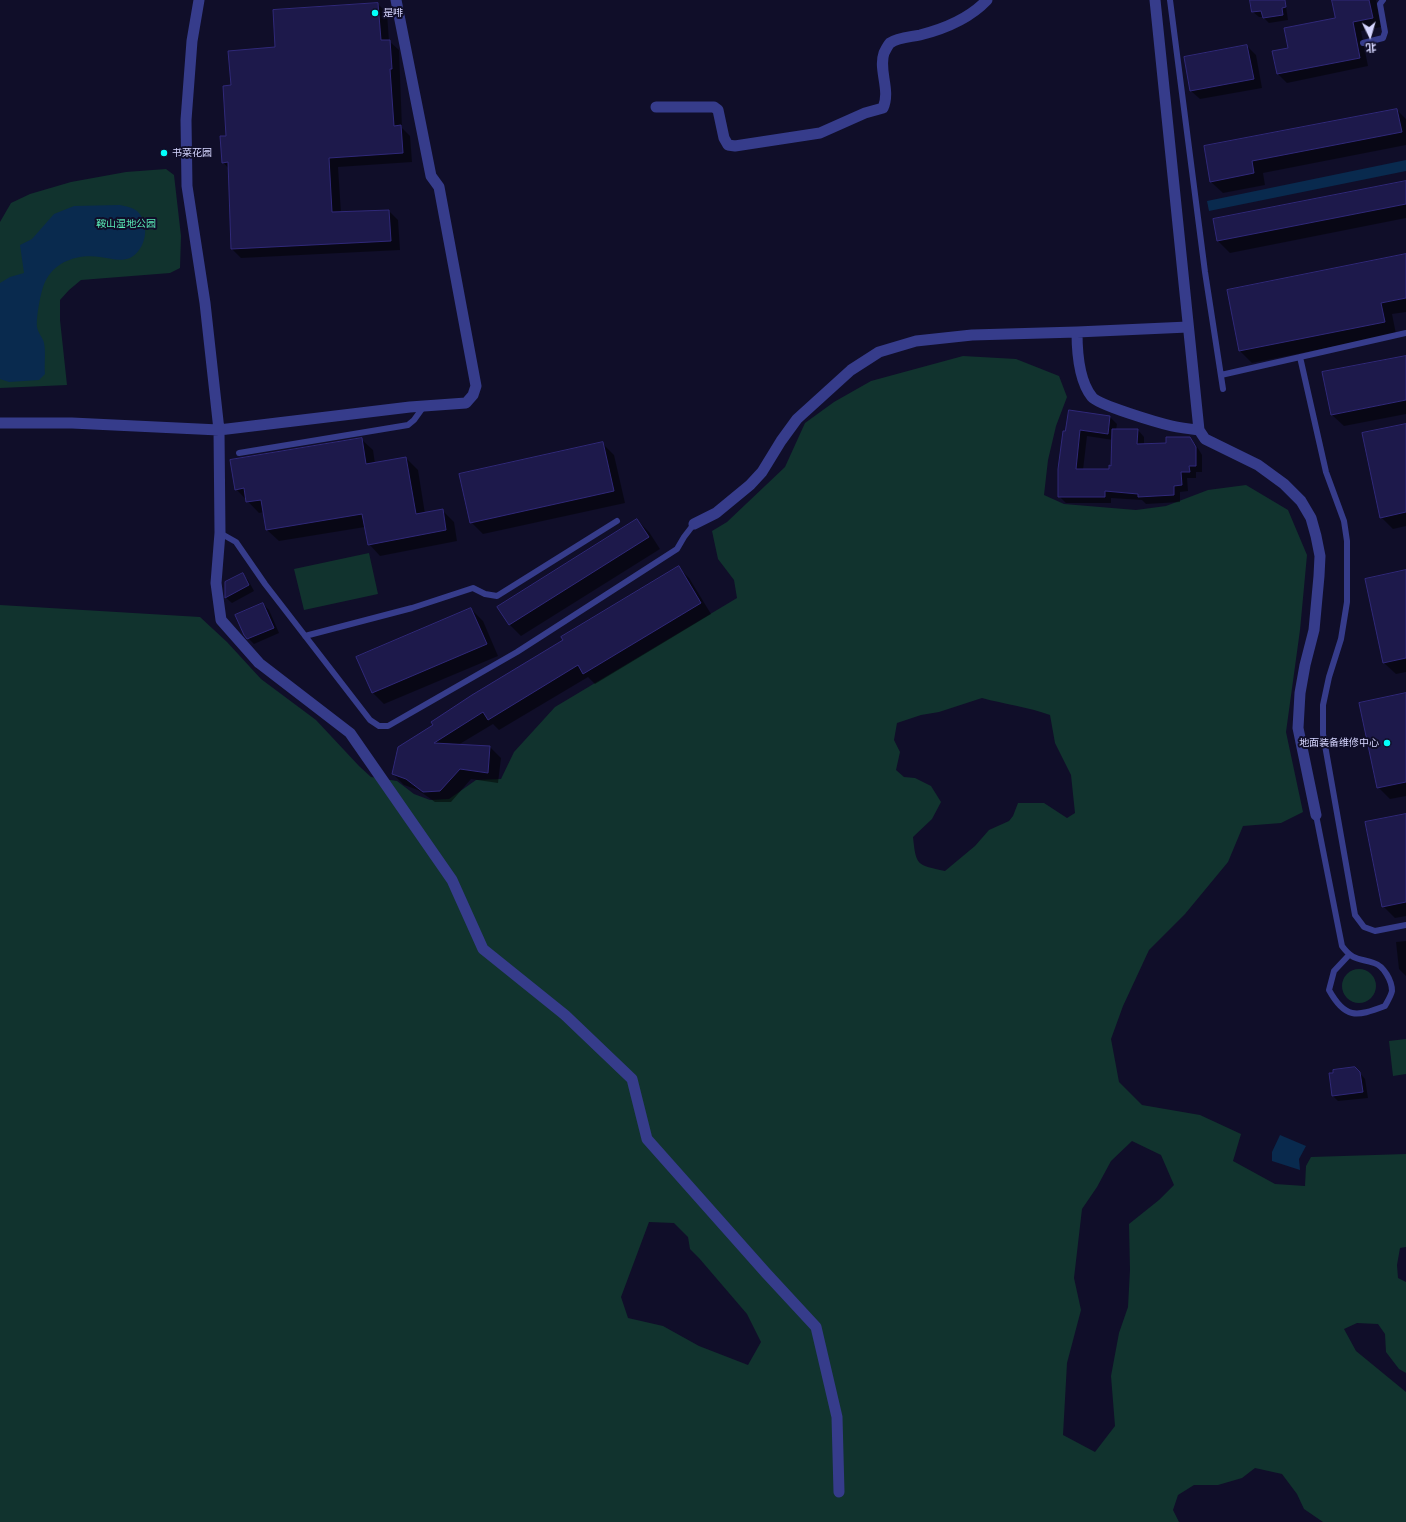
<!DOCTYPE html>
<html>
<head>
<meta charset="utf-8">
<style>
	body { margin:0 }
	#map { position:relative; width:1406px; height:1522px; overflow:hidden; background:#100e29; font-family:Montserrat,"Noto Sans SC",sans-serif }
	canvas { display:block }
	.north { position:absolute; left:1350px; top:16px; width:40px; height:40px; -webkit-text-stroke:3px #100e29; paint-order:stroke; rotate:175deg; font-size:11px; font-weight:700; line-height:16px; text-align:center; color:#d6d6ff }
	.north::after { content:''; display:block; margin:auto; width:14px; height:18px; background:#d6d6ff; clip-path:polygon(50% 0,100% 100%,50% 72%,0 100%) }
</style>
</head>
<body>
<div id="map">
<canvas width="1406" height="1522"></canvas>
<div class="north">北</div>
</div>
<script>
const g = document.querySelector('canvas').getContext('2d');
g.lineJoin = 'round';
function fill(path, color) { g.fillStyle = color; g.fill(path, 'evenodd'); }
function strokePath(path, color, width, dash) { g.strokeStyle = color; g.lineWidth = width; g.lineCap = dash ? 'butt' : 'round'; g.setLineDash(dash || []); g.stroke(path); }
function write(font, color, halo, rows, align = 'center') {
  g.font = font + ' Montserrat,"Noto Sans SC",sans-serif'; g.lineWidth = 4; g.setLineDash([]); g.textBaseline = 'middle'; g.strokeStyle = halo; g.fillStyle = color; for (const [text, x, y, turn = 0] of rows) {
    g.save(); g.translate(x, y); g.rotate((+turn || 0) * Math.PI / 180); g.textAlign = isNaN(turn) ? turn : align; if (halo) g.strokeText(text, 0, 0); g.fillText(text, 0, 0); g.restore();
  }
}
fill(new Path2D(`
	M 166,169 L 174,175 L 181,236 L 180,268 L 170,273 L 81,280 L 69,290 L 60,300 L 60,320 L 67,385 L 0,388 L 0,222 L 11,203 L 30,194 L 71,182 L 126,172 Z
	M 963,356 L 1016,359 L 1059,376 L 1067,397 L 1056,426 L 1048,460 L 1044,495 L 1064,504 L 1136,510 L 1166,506 L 1208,490 L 1246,485 L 1288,510 L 1307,555 L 1300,630 L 1286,732 L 1303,812 L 1281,823 L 1243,826 L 1228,862 L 1185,914 L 1149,950 L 1123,1006 L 1111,1039 L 1119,1082 L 1142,1105 L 1200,1115 L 1241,1134 L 1233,1161 L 1275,1184 L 1305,1186 L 1306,1166 L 1311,1157 L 1406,1154 L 1406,1247 L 1400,1248 L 1397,1265 L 1398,1278 L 1406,1282 L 1406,1373 L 1399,1369 L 1386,1352 L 1385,1334 L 1378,1324 L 1357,1323 L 1344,1329 L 1356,1351 L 1406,1392 L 1406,1522 L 1323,1522 L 1304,1509 L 1297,1494 L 1282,1474 L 1255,1468 L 1242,1478 L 1218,1485 L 1194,1485 L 1178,1495 L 1173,1510 L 1179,1522 L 0,1522 L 0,605 L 200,617 L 227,642 L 261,679 L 316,720 L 359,766 L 371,777 L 397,781 L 414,794 L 430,800 L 449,799 L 476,780 L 501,779 L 514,752 L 555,707 L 737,598 L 734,580 L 718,559 L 712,531 L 727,522 L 785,467 L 805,423 L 834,402 L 871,381 ZM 982,698 C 1004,704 1028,707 1050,715 L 1055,743 L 1071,775 L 1075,813 L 1067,818 L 1044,803 L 1018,803 L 1013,816 L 1009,821 L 989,830 L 975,846 L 945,871 C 917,865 916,866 913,837 L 932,819 L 941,802 L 931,786 L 915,778 L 904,777 L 896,770 L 900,752 L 894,740 L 897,723 L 921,715 L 939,712 ZM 1132,1141 L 1161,1155 L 1174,1185 L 1159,1200 L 1129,1224 L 1130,1270 L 1128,1307 L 1119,1333 L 1111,1376 L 1115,1426 L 1095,1452 L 1063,1435 L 1067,1363 L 1081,1310 L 1074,1278 L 1082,1209 L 1097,1187 L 1111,1161 ZM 649,1222 L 674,1223 L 688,1237 L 690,1249 L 699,1258 L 747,1314 L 761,1342 L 748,1365 L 699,1346 L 663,1326 L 628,1318 L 621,1297 Z
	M 369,553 L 378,594 L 304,610 L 294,569 Z
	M1342 986a17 17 0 1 1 34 0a17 17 0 1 1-34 0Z
	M 1406,1039 L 1406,1074 L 1393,1076 L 1389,1041 Z`), '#11332e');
fill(new Path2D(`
	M 1406,160 L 1406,171 L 1209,211 L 1207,201 Z
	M 120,205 C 125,206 134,208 137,211 C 151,224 146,250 130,258 C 120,262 109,258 100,257 C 78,254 55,261 45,282 C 41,290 36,317 37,327 C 38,333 43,338 44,343 C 46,352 44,365 45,374 L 39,380 L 9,382 L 0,379 L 0,283 L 10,277 L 24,273 L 20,245 L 32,239 L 54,214 L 74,206 Z
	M 1280,1135 L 1306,1146 L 1299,1159 L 1300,1170 L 1272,1161 L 1272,1152 Z`), '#092a4e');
fill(new Path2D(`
	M 1251,0 L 1285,0 L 1288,20 L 1269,23 L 1263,17 L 1259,17 L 1253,12 Z
	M 1333,0 L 1376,0 L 1381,27 L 1361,31 L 1368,66 L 1287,83 L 1278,74 L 1274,52 L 1289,49 L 1336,19 Z
	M 378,4 L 387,13 L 389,41 L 399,50 L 402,128 L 410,136 L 412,162 L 338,167 L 341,213 L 389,211 L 398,220 L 400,250 L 241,258 L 232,249 L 229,169 L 223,162 L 227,137 L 232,86 L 276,48 Z
	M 1247,46 L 1256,55 L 1262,88 L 1200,99 L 1191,91 Z
	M 1397,110 L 1406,119 L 1406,145 L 1263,173 L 1265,185 L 1223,193 L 1211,182 L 1205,147 Z
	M 1406,182 L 1406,218 L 1230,253 L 1218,241 L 1214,220 Z
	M 1406,255 L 1406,312 L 1392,314 L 1396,334 L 1252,363 L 1240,351 Z
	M 1406,357 L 1406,414 L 1344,426 L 1332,415 Z
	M 1070,411 L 1110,417 L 1117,424 L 1116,430 L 1138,430 L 1144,437 L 1144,445 L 1167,444 L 1189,438 L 1196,445 L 1202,455 L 1202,472 L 1196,472 L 1196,478 L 1187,478 L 1188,491 L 1180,492 L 1180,502 L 1146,504 L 1142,500 L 1111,498 L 1111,503 L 1066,503 L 1059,496 ZM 1087,436 L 1113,440 L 1112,467 L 1110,470 L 1083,470 Z
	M 1406,425 L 1406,526 L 1393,529 L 1381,517 Z
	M 361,439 L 373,450 L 375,464 L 406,458 L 418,470 L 425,514 L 442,510 L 454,522 L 457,541 L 380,556 L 369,544 L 365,527 L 279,541 L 267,530 L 264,512 L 259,513 L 236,489 Z
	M 602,443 L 614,455 L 625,503 L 483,534 L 471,522 Z
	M 637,520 L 649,532 L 660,549 L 521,636 L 509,624 Z
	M 679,568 L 689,578 L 711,614 L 595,684 L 588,677 L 499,730 L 493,724 L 458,745 L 490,747 L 501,758 L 498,783 L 471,779 L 451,802 L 435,802 L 418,790 L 404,785 L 393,774 L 565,641 Z
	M 1406,571 L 1406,672 L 1396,674 L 1384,663 Z
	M 242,574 L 248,580 L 254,591 L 232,603 L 226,598 L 226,583 Z
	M 263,604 L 269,610 L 279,633 L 254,644 L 244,634 Z
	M 471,609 L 483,621 L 498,656 L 384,704 L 372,692 Z
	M 1406,694 L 1406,796 L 1390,799 L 1378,787 Z
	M 1406,815 L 1406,916 L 1395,918 L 1383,906 Z
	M 1406,941 L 1406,976 L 1399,969 L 1396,942 Z
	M 1355,1068 L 1365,1079 L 1368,1098 L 1338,1101 L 1333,1096 Z`), '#0007');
const building = new Path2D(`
	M 1250,0 L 1285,0 L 1286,7 L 1282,8 L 1283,15 L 1263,18 L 1261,11 L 1252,12 Z
	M 1332,0 L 1369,0 L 1373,18 L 1353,22 L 1360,58 L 1277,74 L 1272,51 L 1288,48 L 1284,28 L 1335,18 Z
	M 378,3 L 381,40 L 390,40 L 392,69 L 390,69 L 394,126 L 401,125 L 403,153 L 329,158 L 332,212 L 389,210 L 391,241 L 231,249 L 228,162 L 222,163 L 220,136 L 226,136 L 223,86 L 231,85 L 228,51 L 275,47 L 273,10 Z
	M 1247,45 L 1254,79 L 1190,91 L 1184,57 Z
	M 1397,109 L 1402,132 L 1252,161 L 1254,173 L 1210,182 L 1204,146 Z
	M 1406,181 L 1406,204 L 1217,241 L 1213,219 Z
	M 1406,254 L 1406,298 L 1381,303 L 1385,322 L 1239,351 L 1227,290 Z
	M 1406,356 L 1406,400 L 1331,415 L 1322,372 Z
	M 1069,410 L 1110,416 L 1108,434 L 1080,430 L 1076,469 L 1109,469 L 1109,465 L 1111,466 L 1112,429 L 1138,429 L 1137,444 L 1166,443 L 1166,437 L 1190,437 L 1196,447 L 1196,466 L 1189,466 L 1190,472 L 1181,472 L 1182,485 L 1174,486 L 1174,495 L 1138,497 L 1138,494 L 1105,491 L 1105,497 L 1058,497 L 1058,469 L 1063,431 L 1065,431 Z
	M 1406,424 L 1406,512 L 1380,518 L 1362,433 Z
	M 362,438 L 366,464 L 406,457 L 416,514 L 443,509 L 446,530 L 368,545 L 362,514 L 266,530 L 261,500 L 246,502 L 244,488 L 235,490 L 230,460 Z
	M 603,442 L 614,491 L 470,523 L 459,474 Z
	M 637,519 L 649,537 L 509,625 L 497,607 Z
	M 679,566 L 701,603 L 583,674 L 578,665 L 488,720 L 483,712 L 434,743 L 490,746 L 488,773 L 460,769 L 440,791 L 423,792 L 406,779 L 392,774 L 398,747 L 433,725 L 431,722 L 472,695 L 563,640 L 561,637 Z
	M 1406,570 L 1406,658 L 1383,663 L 1365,579 Z
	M 243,573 L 249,585 L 225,598 L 225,582 Z
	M 263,603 L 274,628 L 247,639 L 244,635 L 235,615 Z
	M 471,608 L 487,644 L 372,693 L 356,657 Z
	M 1406,693 L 1406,782 L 1377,788 L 1359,703 Z
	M 1406,814 L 1406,902 L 1382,907 L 1365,822 Z
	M 1355,1067 L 1360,1072 L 1363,1092 L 1332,1096 L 1329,1073 L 1333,1073 L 1333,1070 Z`);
fill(building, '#1d194b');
strokePath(building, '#302979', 1);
strokePath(new Path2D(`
	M 1170,0 L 1205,272 L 1223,389
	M 1363,43 L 1383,38 L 1385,32 L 1380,4 L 1383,0
	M 1300,357 L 1326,472 L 1344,521 L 1347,541 L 1347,602 L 1341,639 L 1329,677 L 1323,705 L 1323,734 L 1355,915 L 1364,927 L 1375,931 L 1406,925
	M 1221,375 L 1406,333
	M 239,453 L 408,425 L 414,420 L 424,406
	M 220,533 L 236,542 L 265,584 L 370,720 L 379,726 L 388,726 L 517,652 L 677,549 L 684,537 L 694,524
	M 305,636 L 412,608 L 473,588 L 485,594 L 497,596 L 617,521
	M 1316,815 L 1342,946 C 1353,961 1359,958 1374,963 C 1384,966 1392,981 1392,991 C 1391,996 1387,1002 1385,1006 C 1356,1017 1345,1019 1329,990 L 1334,971 L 1349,955`), '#363c8b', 6);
strokePath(new Path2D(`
	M 199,0 L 192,41 L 186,120 L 187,186 L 205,303 L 219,430 L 220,533 L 216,583 L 221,620 L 259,663 L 350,733 L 452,880 L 483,949 L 565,1015 L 632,1079 L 647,1139 L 766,1273 L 816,1327 L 837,1417 L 839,1492
	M 1155,0 L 1199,430 L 1205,439 L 1258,465 L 1284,484 L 1301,501 L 1311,518 L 1316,536 L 1320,556 L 1319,576 L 1314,630 L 1305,665 L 1300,693 L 1298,728 L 1316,815
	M 656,107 L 714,107 L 718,110 L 724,138 L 728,145 L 735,146 L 820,133 L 865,113 L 883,108 C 891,90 878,70 884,53 C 885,51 888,45 890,43 C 898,37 911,37 920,35 C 944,29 970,18 987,0
	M 1077,332 C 1077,352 1079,381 1092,397 C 1098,405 1159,423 1172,426 C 1181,428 1190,429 1199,430
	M 0,423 L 72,423 L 219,430 L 410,407 L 466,403 L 473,395 L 476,386 L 439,187 L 431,176 L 396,0
	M 694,524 L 716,513 L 750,485 L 762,472 L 781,441 L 797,419 L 851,370 L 879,352 L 916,341 L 972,335 L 1077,332 L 1188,327`), '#363c8b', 11);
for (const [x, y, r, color] of [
	[375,13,4,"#02fffc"],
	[164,153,4,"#02fffc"],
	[1387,743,4,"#02fffc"]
]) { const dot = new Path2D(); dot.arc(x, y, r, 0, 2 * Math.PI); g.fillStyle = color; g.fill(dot); strokePath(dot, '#100e29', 1.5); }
write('10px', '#d6d6ff', '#100e29', [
	["是啡",383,13],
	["书菜花园",172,153],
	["地面装备维修中心",1379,743,"right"]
], 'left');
write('10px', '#59e8b4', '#100e29', [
	["鞍山湿地公园",126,224]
]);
</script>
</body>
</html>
